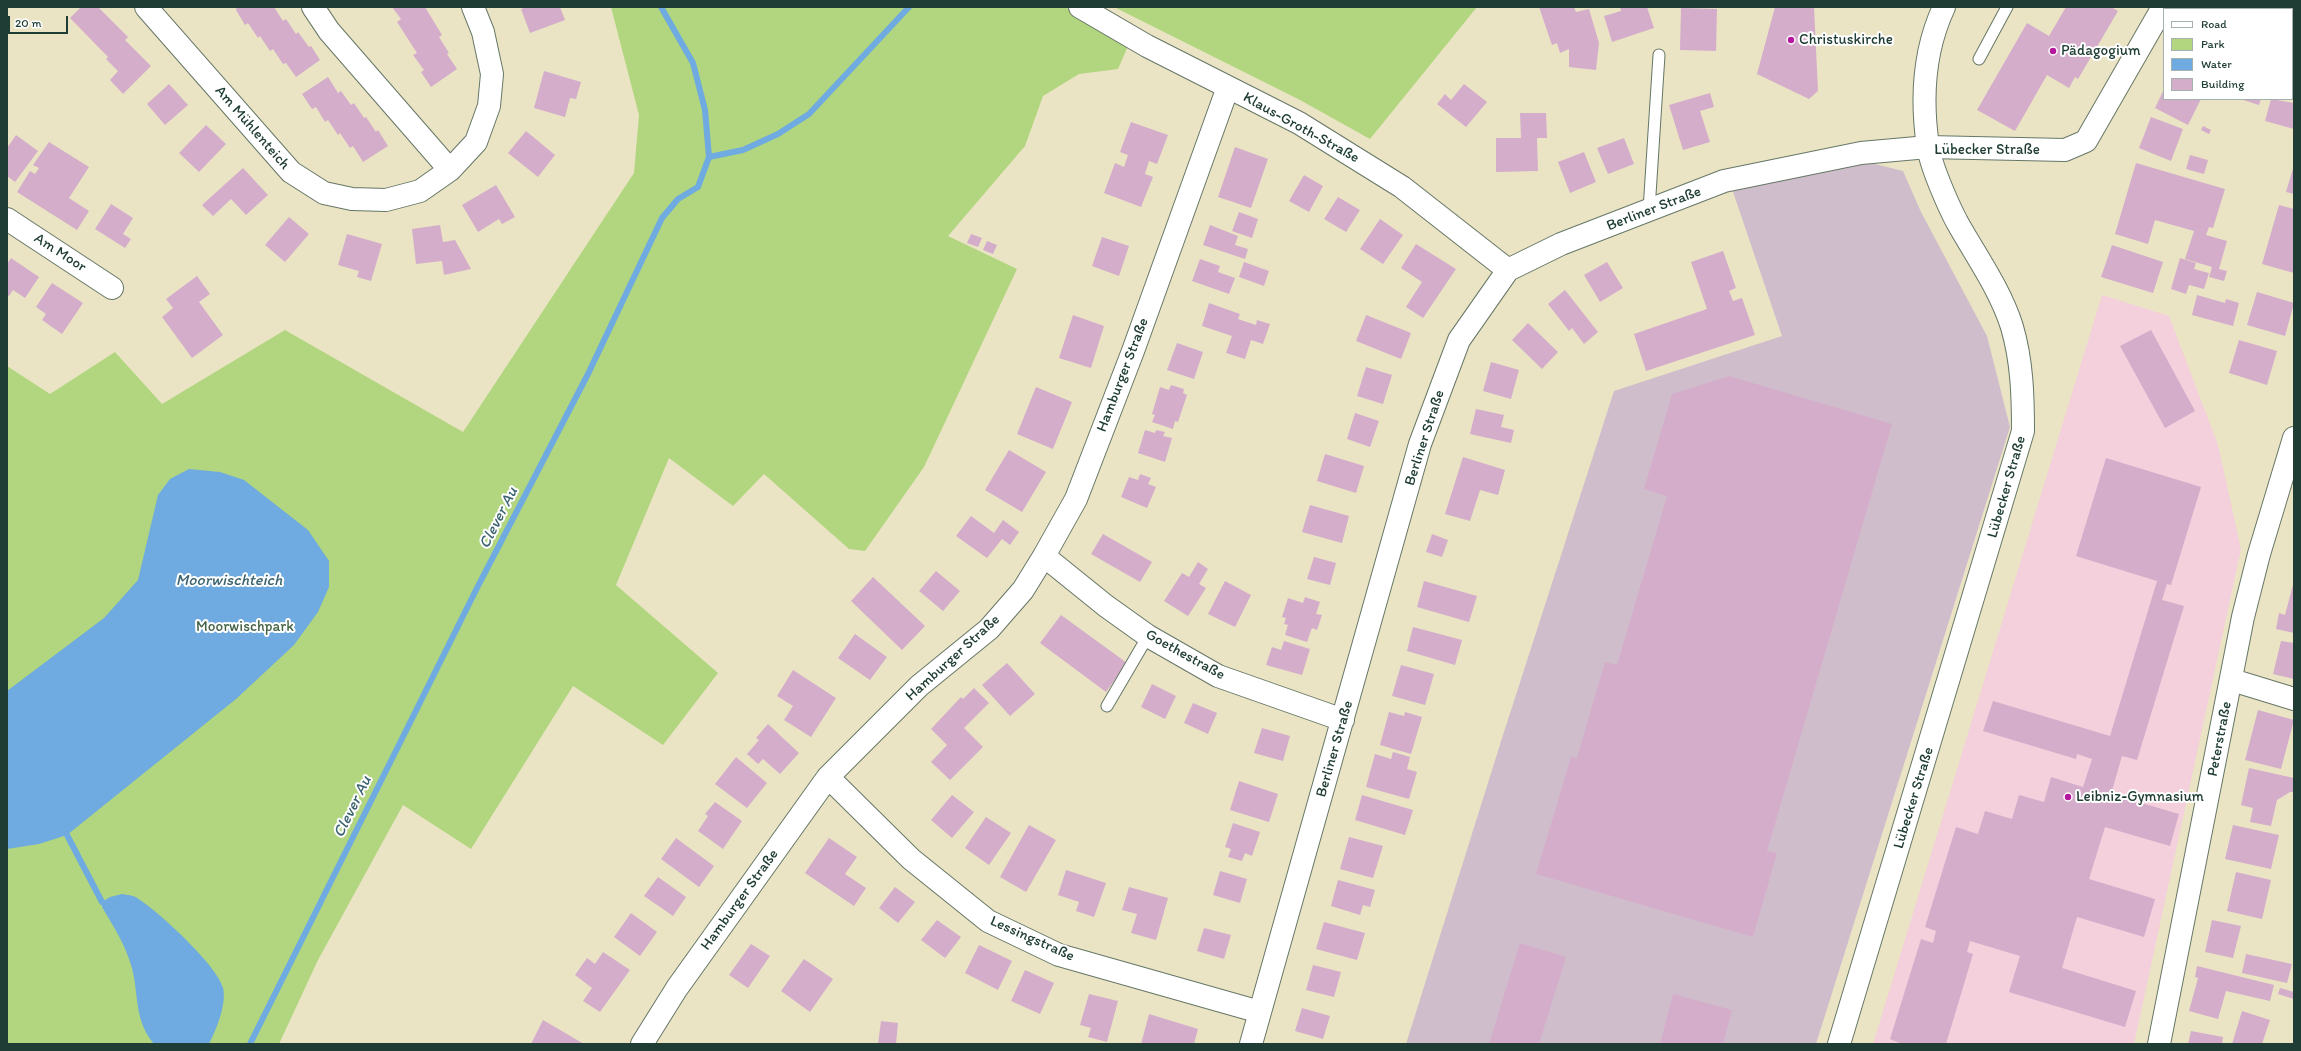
<!DOCTYPE html>
<html>
<head>
<meta charset="utf-8">
<style>
	body { margin:0 }
	#map { position:relative; width:2301px; height:1051px; overflow:hidden; background:#eae4c4; font-family:Itim,sans-serif }
	canvas { display:block }
	.frame { position:absolute; inset:0; border:8px solid #1f3d34; pointer-events:none }
	.legend { position:absolute; left:2163px; top:8px; width:130px; height:92px; box-sizing:border-box; background:#fff; border:1px solid #a5b1ae; margin:0; padding:5px 7px; list-style:none; font-size:12px; color:#1f3d34 }
	.legend li { display:flex; align-items:center; gap:8px; height:20px }
	.legend b { width:20px; border:1px solid #a5b1ae }
	.scale { position:absolute; left:8px; top:16px; width:60px; height:18px; box-sizing:border-box; border:2px solid #1f3d34; border-top:0; padding-left:5px; font-size:12px; line-height:14px; white-space:nowrap; color:#1f3d34; -webkit-text-stroke:3px #fff; paint-order:stroke }
</style>
</head>
<body>
<div id="map">
<canvas width="2301" height="1051"></canvas>
<div class="frame"></div>
<ul class="legend">
<li><b style="height:5px;background:#fff"></b>Road</li>
<li><b style="height:11px;background:#b1d67f"></b>Park</li>
<li><b style="height:11px;background:#6faae0"></b>Water</li>
<li><b style="height:11px;background:#d4adcb"></b>Building</li>
</ul>
<div class="scale">20 m</div>
</div>
<script>
const g = document.querySelector('canvas').getContext('2d');
g.lineJoin = 'round';
function fill(path, color) { g.fillStyle = color; g.fill(path, 'evenodd'); }
function strokePath(path, color, width, dash) { g.strokeStyle = color; g.lineWidth = width; g.lineCap = dash ? 'butt' : 'round'; g.setLineDash(dash || []); g.stroke(path); }
function write(font, color, halo, rows, align = 'center') {
  g.font = font + ' Itim,sans-serif'; g.lineWidth = 4; g.setLineDash([]); g.textBaseline = 'middle'; g.strokeStyle = halo; g.fillStyle = color; for (const [text, x, y, turn = 0] of rows) {
    g.save(); g.translate(x, y); g.rotate((+turn || 0) * Math.PI / 180); g.textAlign = isNaN(turn) ? turn : align; if (halo) g.strokeText(text, 0, 0); g.fillText(text, 0, 0); g.restore();
  }
}
fill(new Path2D(`
	M 2102,295 L 2169,316 L 2218,445 L 2241,549 L 2134,1044 L 1873,1044 Z`), '#f4cfdc');
fill(new Path2D(`
	M 1871,163 L 1903,171 L 1921,212 L 1987,336 L 2010,427 L 1816,1044 L 1406,1044 L 1503,735 L 1614,391 L 1782,336 L 1732,189 Z`), '#d0bdcc');
fill(new Path2D(`
	M 611,7 L 1065,7 L 1128,46 L 1118,69 L 1079,74 L 1043,96 L 1025,146 L 948,236 L 1017,269 L 924,467 L 865,551 L 849,549 L 764,474 L 733,506 L 669,458 L 616,585 L 718,673 L 663,745 L 573,686 L 471,849 L 403,805 L 318,960 L 279,1044 L 7,1044 L 7,366 L 50,394 L 115,352 L 162,404 L 285,330 L 463,432 L 634,173 L 639,115 Z
	M 1114,7 L 1477,7 L 1370,139 L 1300,100 Z`), '#b1d67f');
fill(new Path2D(`
	M 189,469 L 220,472 L 244,480 L 308,530 L 329,561 L 329,587 L 318,612 L 294,645 L 236,699 L 67,835 L 39,844 L 7,849 L 7,691 L 104,618 L 138,580 L 158,495 L 170,479 Z
	M 122,894 C 127,895 133,895 137,898 C 157,910 218,966 223,988 C 227,1004 216,1030 209,1044 L 154,1044 C 134,1020 139,996 132,968 C 126,946 114,927 102,907 L 102,902 L 110,897 Z`), '#6faae0');
strokePath(new Path2D(`
	M 709,157 L 743,150 L 778,134 L 809,114 L 909,7
	M 67,835 L 102,902
	M 250,1044 L 477,588 L 588,374 L 662,218 L 678,199 L 698,187 L 709,157 L 705,110 L 693,63 L 661,7`), '#6faae0', 6);
fill(new Path2D(`
	M 81,7 L 98,7 L 128,37 L 125,40 L 151,66 L 123,94 L 110,80 L 118,71 L 106,59 L 108,57 L 70,18 Z
	M 237,7 L 274,7 L 283,21 L 286,19 L 296,34 L 298,32 L 309,47 L 311,46 L 320,60 L 296,77 L 286,63 L 283,64 L 273,49 L 270,51 L 260,36 L 258,38 L 248,23 L 245,25 L 236,10 Z
	M 392,7 L 425,7 L 442,35 L 439,37 L 449,53 L 447,54 L 457,69 L 431,87 L 421,72 L 424,70 L 413,55 L 417,53 L 397,22 L 401,19 Z
	M 527,7 L 560,7 L 565,20 L 530,33 L 521,9 Z
	M 1539,7 L 1574,7 L 1576,12 L 1589,9 L 1599,43 L 1596,70 L 1569,67 L 1569,49 L 1560,53 L 1557,43 L 1552,45 Z
	M 1620,7 L 1647,7 L 1654,28 L 1612,42 L 1604,16 L 1621,11 Z
	M 1775,7 L 1814,7 L 1818,91 L 1809,99 L 1757,74 Z
	M 2066,7 L 2111,7 L 2118,11 L 2078,79 L 2075,77 L 2069,88 L 2047,75 L 2015,131 L 1977,110 L 2027,23 L 2049,36 Z
	M 2209,7 L 2254,7 L 2257,9 L 2208,9 Z
	M 1681,8 L 1717,9 L 1716,51 L 1680,50 Z
	M 544,71 L 581,82 L 576,99 L 570,98 L 565,117 L 534,108 Z
	M 328,77 L 338,93 L 341,91 L 351,105 L 354,103 L 364,118 L 366,117 L 376,132 L 378,130 L 388,146 L 363,162 L 353,146 L 350,148 L 340,133 L 338,135 L 328,120 L 325,122 L 316,107 L 312,109 L 302,94 Z
	M 169,84 L 188,105 L 165,125 L 147,104 Z
	M 1464,84 L 1487,102 L 1466,127 L 1437,104 L 1445,94 L 1451,100 Z
	M 2164,89 L 2164,99 L 2201,99 L 2188,125 L 2155,108 Z
	M 1710,93 L 1714,107 L 1700,111 L 1710,142 L 1683,150 L 1669,105 Z
	M 2240,99 L 2261,99 L 2259,105 Z
	M 2271,99 L 2294,103 L 2294,129 L 2265,121 Z
	M 1520,113 L 1546,113 L 1547,138 L 1537,138 L 1538,171 L 1496,172 L 1496,138 L 1521,138 Z
	M 2151,117 L 2183,129 L 2171,161 L 2139,148 Z
	M 1131,122 L 1168,135 L 1157,164 L 1149,161 L 1145,174 L 1153,177 L 1141,207 L 1104,193 L 1115,163 L 1124,167 L 1128,155 L 1120,152 Z
	M 206,125 L 226,144 L 199,172 L 179,153 Z
	M 2203,126 L 2211,130 L 2209,134 L 2201,130 Z
	M 526,131 L 555,155 L 538,177 L 508,153 Z
	M 16,135 L 38,151 L 15,182 L 7,176 L 7,148 Z
	M 1624,138 L 1634,164 L 1608,174 L 1597,148 Z
	M 49,142 L 89,167 L 69,198 L 89,211 L 77,230 L 17,192 L 30,171 L 35,174 L 39,168 L 33,165 Z
	M 1235,147 L 1268,159 L 1251,208 L 1218,197 Z
	M 1584,152 L 1596,182 L 1570,193 L 1558,162 Z
	M 2190,155 L 2208,160 L 2204,174 L 2186,169 Z
	M 2136,163 L 2225,189 L 2213,228 L 2209,227 L 2206,235 L 2227,241 L 2219,269 L 2227,271 L 2224,281 L 2209,277 L 2212,267 L 2185,259 L 2194,231 L 2155,220 L 2148,244 L 2115,234 Z
	M 2294,165 L 2294,194 L 2286,192 Z
	M 243,168 L 268,195 L 246,215 L 231,199 L 213,216 L 202,205 Z
	M 1304,175 L 1323,186 L 1309,212 L 1289,201 Z
	M 496,185 L 515,217 L 502,224 L 499,219 L 478,232 L 462,205 Z
	M 1338,197 L 1360,210 L 1346,232 L 1324,219 Z
	M 111,204 L 133,218 L 123,234 L 131,239 L 125,248 L 95,229 Z
	M 2279,205 L 2294,209 L 2294,273 L 2262,264 Z
	M 1239,212 L 1258,219 L 1252,238 L 1232,231 Z
	M 289,217 L 309,234 L 285,262 L 265,245 Z
	M 1380,219 L 1403,235 L 1383,264 L 1360,249 Z
	M 440,225 L 443,242 L 455,240 L 471,269 L 444,275 L 442,261 L 416,264 L 412,229 Z
	M 1210,225 L 1238,236 L 1235,245 L 1248,249 L 1245,259 L 1203,245 Z
	M 347,234 L 382,244 L 371,281 L 357,277 L 359,271 L 338,265 Z
	M 971,234 L 982,238 L 978,247 L 967,243 Z
	M 1102,237 L 1129,246 L 1119,276 L 1092,266 Z
	M 987,241 L 997,245 L 993,254 L 983,250 Z
	M 1416,244 L 1456,269 L 1423,318 L 1406,307 L 1422,282 L 1401,268 Z
	M 2112,245 L 2163,262 L 2153,293 L 2101,277 Z
	M 1723,251 L 1736,288 L 1729,291 L 1733,301 L 1742,298 L 1755,335 L 1646,371 L 1634,334 L 1707,309 L 1691,262 Z
	M 11,258 L 39,277 L 25,298 L 13,290 L 9,296 L 7,295 L 7,264 Z
	M 2180,258 L 2196,263 L 2194,269 L 2209,273 L 2204,289 L 2189,285 L 2186,294 L 2171,289 Z
	M 1200,259 L 1220,266 L 1218,272 L 1235,278 L 1229,294 L 1192,281 Z
	M 1244,262 L 1269,271 L 1264,286 L 1239,277 Z
	M 1607,262 L 1623,288 L 1600,302 L 1584,275 Z
	M 197,276 L 210,294 L 199,302 L 223,335 L 192,358 L 162,317 L 173,308 L 166,299 Z
	M 52,283 L 83,303 L 62,334 L 42,320 L 46,314 L 36,307 Z
	M 1565,290 L 1598,332 L 1584,344 L 1572,328 L 1569,331 L 1548,304 Z
	M 2257,292 L 2294,303 L 2285,336 L 2247,325 Z
	M 2197,295 L 2225,303 L 2226,299 L 2239,303 L 2233,326 L 2192,315 Z
	M 1209,303 L 1240,314 L 1238,319 L 1256,325 L 1257,320 L 1270,324 L 1263,344 L 1251,340 L 1245,359 L 1226,353 L 1232,336 L 1202,326 Z
	M 1073,315 L 1104,326 L 1091,368 L 1059,358 Z
	M 1366,315 L 1411,333 L 1401,359 L 1356,341 Z
	M 1528,323 L 1558,352 L 1542,369 L 1512,340 Z
	M 2151,330 L 2195,411 L 2165,428 L 2120,346 Z
	M 2239,340 L 2277,351 L 2267,385 L 2229,373 Z
	M 1177,343 L 1203,352 L 1194,379 L 1167,370 Z
	M 1491,362 L 1519,370 L 1511,399 L 1483,391 Z
	M 1366,367 L 1392,375 L 1383,404 L 1357,396 Z
	M 1729,376 L 1892,424 L 1767,851 L 1777,853 L 1753,937 L 1536,874 L 1571,757 L 1577,758 L 1605,662 L 1617,665 L 1667,496 L 1644,489 L 1672,394 Z
	M 1171,385 L 1184,389 L 1183,393 L 1187,395 L 1178,422 L 1175,421 L 1173,429 L 1152,422 L 1155,415 L 1152,414 L 1160,387 L 1169,390 Z
	M 1036,387 L 1072,402 L 1053,449 L 1017,434 Z
	M 1476,409 L 1504,415 L 1501,427 L 1514,430 L 1511,443 L 1470,434 Z
	M 1355,413 L 1379,421 L 1370,447 L 1347,439 Z
	M 1145,430 L 1155,433 L 1156,430 L 1165,432 L 1163,436 L 1172,438 L 1165,462 L 1138,453 Z
	M 1009,450 L 1046,472 L 1022,512 L 985,490 Z
	M 1325,454 L 1364,466 L 1356,493 L 1317,481 Z
	M 1463,457 L 1505,470 L 1498,495 L 1480,490 L 1470,521 L 1445,514 Z
	M 2106,458 L 2201,487 L 2171,585 L 2167,584 L 2162,600 L 2184,606 L 2137,760 L 2122,756 L 2111,794 L 2179,814 L 2170,846 L 2105,827 L 2089,879 L 2155,899 L 2144,937 L 2077,917 L 2062,968 L 2136,991 L 2125,1027 L 2009,992 L 2020,956 L 1970,941 L 1967,952 L 1973,954 L 1946,1044 L 1902,1044 L 1890,1039 L 1921,939 L 1933,943 L 1936,931 L 1925,927 L 1956,827 L 1978,834 L 1985,811 L 2012,819 L 2019,795 L 2044,802 L 2051,777 L 2083,787 L 2092,759 L 2077,754 L 2076,759 L 1983,731 L 1993,701 L 2110,736 L 2157,581 L 2076,556 Z
	M 1140,474 L 1151,478 L 1148,484 L 1156,487 L 1147,508 L 1121,497 L 1129,477 L 1138,480 Z
	M 1310,505 L 1349,516 L 1342,543 L 1302,532 Z
	M 971,516 L 994,533 L 1003,520 L 1019,532 L 1010,545 L 1002,539 L 987,558 L 956,536 Z
	M 1103,534 L 1152,562 L 1140,582 L 1091,554 Z
	M 1432,534 L 1448,540 L 1442,557 L 1426,552 Z
	M 1314,557 L 1336,563 L 1330,585 L 1307,579 Z
	M 1198,562 L 1208,569 L 1199,584 L 1206,588 L 1188,616 L 1164,601 L 1182,573 L 1189,577 Z
	M 936,571 L 960,591 L 943,611 L 919,591 Z
	M 873,577 L 925,626 L 902,650 L 851,601 Z
	M 1225,581 L 1251,595 L 1235,627 L 1208,614 Z
	M 1424,581 L 1477,596 L 1469,622 L 1417,607 Z
	M 2294,581 L 2294,633 L 2276,629 L 2279,613 L 2285,615 Z
	M 1305,597 L 1320,602 L 1316,614 L 1322,615 L 1317,630 L 1312,628 L 1307,642 L 1285,635 L 1288,625 L 1284,624 L 1286,618 L 1282,617 L 1288,598 L 1303,603 Z
	M 1061,615 L 1127,663 L 1106,692 L 1040,643 Z
	M 1413,627 L 1462,640 L 1455,665 L 1407,651 Z
	M 855,634 L 887,657 L 870,680 L 838,658 Z
	M 1284,641 L 1310,649 L 1302,675 L 1266,665 L 1272,647 L 1281,650 Z
	M 2281,641 L 2294,643 L 2294,679 L 2273,674 Z
	M 1007,663 L 1035,694 L 1010,716 L 982,685 Z
	M 1401,665 L 1434,674 L 1425,705 L 1392,696 Z
	M 793,670 L 836,698 L 811,737 L 784,720 L 793,706 L 777,696 Z
	M 1152,684 L 1176,696 L 1165,719 L 1141,707 Z
	M 974,688 L 989,703 L 964,728 L 983,747 L 950,780 L 931,762 L 947,745 L 931,729 L 961,697 L 963,699 Z
	M 1193,703 L 1217,713 L 1208,734 L 1184,723 Z
	M 2258,710 L 2294,720 L 2281,769 L 2245,760 Z
	M 1389,712 L 1404,716 L 1405,712 L 1422,717 L 1411,754 L 1380,745 Z
	M 768,724 L 799,753 L 780,774 L 763,759 L 758,764 L 747,754 L 759,740 L 756,738 Z
	M 1262,728 L 1290,736 L 1283,761 L 1254,753 Z
	M 1393,752 L 1410,757 L 1407,769 L 1417,772 L 1409,799 L 1366,787 L 1375,754 L 1391,759 Z
	M 736,757 L 767,783 L 747,808 L 715,784 Z
	M 2249,768 L 2294,778 L 2294,792 L 2290,792 L 2277,800 L 2271,826 L 2250,822 L 2253,808 L 2241,805 Z
	M 1239,781 L 1278,794 L 1269,822 L 1230,810 Z
	M 952,795 L 974,812 L 952,838 L 931,820 Z
	M 1362,795 L 1413,810 L 1405,835 L 1355,820 Z
	M 715,802 L 742,821 L 723,849 L 698,831 L 708,816 L 705,814 Z
	M 986,817 L 1011,833 L 989,865 L 965,848 Z
	M 1233,823 L 1260,832 L 1252,856 L 1245,853 L 1242,861 L 1228,857 L 1231,849 L 1225,847 Z
	M 1029,825 L 1056,840 L 1026,892 L 1000,877 Z
	M 2233,825 L 2279,835 L 2271,869 L 2225,859 Z
	M 1349,837 L 1383,846 L 1373,878 L 1340,869 Z
	M 676,838 L 714,866 L 699,887 L 661,859 Z
	M 829,838 L 857,857 L 845,874 L 866,888 L 854,906 L 805,873 Z
	M 1066,870 L 1106,883 L 1094,917 L 1076,911 L 1079,902 L 1058,895 Z
	M 1220,871 L 1247,879 L 1240,903 L 1213,895 Z
	M 2236,872 L 2271,880 L 2262,919 L 2227,911 Z
	M 658,877 L 686,897 L 673,916 L 644,896 Z
	M 1338,880 L 1375,890 L 1370,907 L 1363,905 L 1360,915 L 1331,906 Z
	M 895,887 L 915,902 L 898,923 L 879,908 Z
	M 1129,887 L 1168,898 L 1156,940 L 1131,933 L 1137,914 L 1122,910 Z
	M 631,913 L 657,932 L 640,956 L 614,937 Z
	M 937,920 L 961,937 L 945,958 L 921,940 Z
	M 2212,920 L 2241,926 L 2233,958 L 2205,952 Z
	M 1324,922 L 1365,933 L 1357,960 L 1316,949 Z
	M 1204,928 L 1231,935 L 1224,959 L 1197,951 Z
	M 1520,943 L 1566,957 L 1539,1044 L 1489,1044 Z
	M 751,944 L 770,956 L 748,988 L 729,975 Z
	M 979,945 L 1012,961 L 998,990 L 965,973 Z
	M 603,952 L 630,970 L 600,1012 L 583,1001 L 592,988 L 575,975 L 587,958 L 595,964 Z
	M 2246,954 L 2292,964 L 2287,983 L 2242,973 Z
	M 804,959 L 833,979 L 810,1012 L 781,991 Z
	M 1313,965 L 1341,972 L 1334,997 L 1306,990 Z
	M 2197,966 L 2274,985 L 2270,1001 L 2226,991 L 2218,1019 L 2189,1011 L 2198,978 L 2195,977 Z
	M 1025,970 L 1054,983 L 1040,1014 L 1011,1001 Z
	M 2280,988 L 2294,992 L 2294,999 L 2278,994 Z
	M 1089,994 L 1118,1001 L 1107,1042 L 1088,1037 L 1091,1028 L 1080,1025 Z
	M 1673,994 L 1732,1010 L 1723,1044 L 1660,1044 Z
	M 1302,1008 L 1330,1016 L 1323,1039 L 1295,1031 Z
	M 2242,1011 L 2270,1020 L 2262,1044 L 2232,1044 Z
	M 1149,1014 L 1198,1029 L 1194,1044 L 1141,1044 Z
	M 543,1020 L 584,1044 L 531,1044 Z
	M 881,1021 L 898,1023 L 896,1044 L 878,1044 Z
	M 2191,1031 L 2223,1037 L 2222,1044 L 2188,1044 Z`), '#d4adcb');
const lane = new Path2D(`
	M 1979,59 L 2007,7
	M 1649,210 L 1659,55
	M 1107,706 L 1148,636`);
const street = new Path2D(`
	M 146,7 L 291,172 L 324,193 L 352,199 L 386,200 L 420,191 L 450,170 L 476,142 L 489,106 L 492,74 L 483,32 L 473,7
	M 313,7 L 329,31 L 450,170
	M 1080,7 L 1147,46 L 1299,123 L 1402,187 L 1508,270
	M 7,219 L 112,288
	M 1044,556 L 1106,606 L 1148,636 L 1218,676 L 1343,720
	M 2232,680 L 2294,699
	M 828,777 L 911,859 L 988,921 L 1059,955 L 1260,1012
	M 642,1044 L 677,988 L 828,777 L 919,686 L 989,629 L 1023,590 L 1044,556 L 1076,499 L 1133,351 L 1228,87
	M 1251,1044 L 1420,444 L 1459,340 L 1508,270 L 1561,244 L 1724,181 L 1861,153 L 1928,147 L 2065,150 L 2086,141 L 2163,7
	M 2159,1044 L 2243,617 L 2259,554 L 2294,438`);
const primary = new Path2D(`
	M 1839,1044 L 2023,431 C 2023,396 2022,361 2012,327 C 2000,289 1976,256 1957,222 C 1948,205 1930,164 1928,146 C 1921,99 1924,50 1944,7`);
strokePath(lane, '#676', 13);
strokePath(street, '#676', 24);
strokePath(primary, '#676', 24);
strokePath(lane, '#fff', 11);
strokePath(street, '#fff', 22);
strokePath(primary, '#fff', 22);
for (const [x, y, r, color] of [
	[1791,40,4,"#b5179e"],
	[2053,51,4,"#b5179e"],
	[2068,797,4,"#b5179e"]
]) { const dot = new Path2D(); dot.arc(x, y, r, 0, 2 * Math.PI); g.fillStyle = color; g.fill(dot); strokePath(dot, '#fff', 1.5); }
write('15px', '#1f3d34', '#fff', [
	["Christuskirche",1799,40],
	["Pädagogium",2061,51],
	["Leibniz-Gymnasium",2076,797]
], 'left');
write('15px', '#1f3d34', '#fff', [
	["Am Mühlenteich",252,128,49],
	["Klaus-Groth-Straße",1301,128,29],
	["Lübecker Straße",1987,150],
	["Berliner Straße",1654,209,-21],
	["Am Moor",60,253,33],
	["Hamburger Straße",1123,375,-69],
	["Berliner Straße",1425,438,-72],
	["Lübecker Straße",2007,487,-74],
	["Goethestraße",1185,655,29],
	["Hamburger Straße",953,658,-42],
	["Peterstraße",2220,739,-79],
	["Berliner Straße",1335,749,-74],
	["Lübecker Straße",1914,798,-73],
	["Hamburger Straße",740,900,-54],
	["Lessingstraße",1032,939,24]
]);
write('15px', '#446347', '#fff', [
	["Moorwischpark",245,627]
]);
write('italic 16px', '#3b6370', '#fff', [
	["Clever Au",499,518,-63],
	["Moorwischteich",229,581],
	["Clever Au",353,807,-64]
]);
</script>
</body>
</html>
